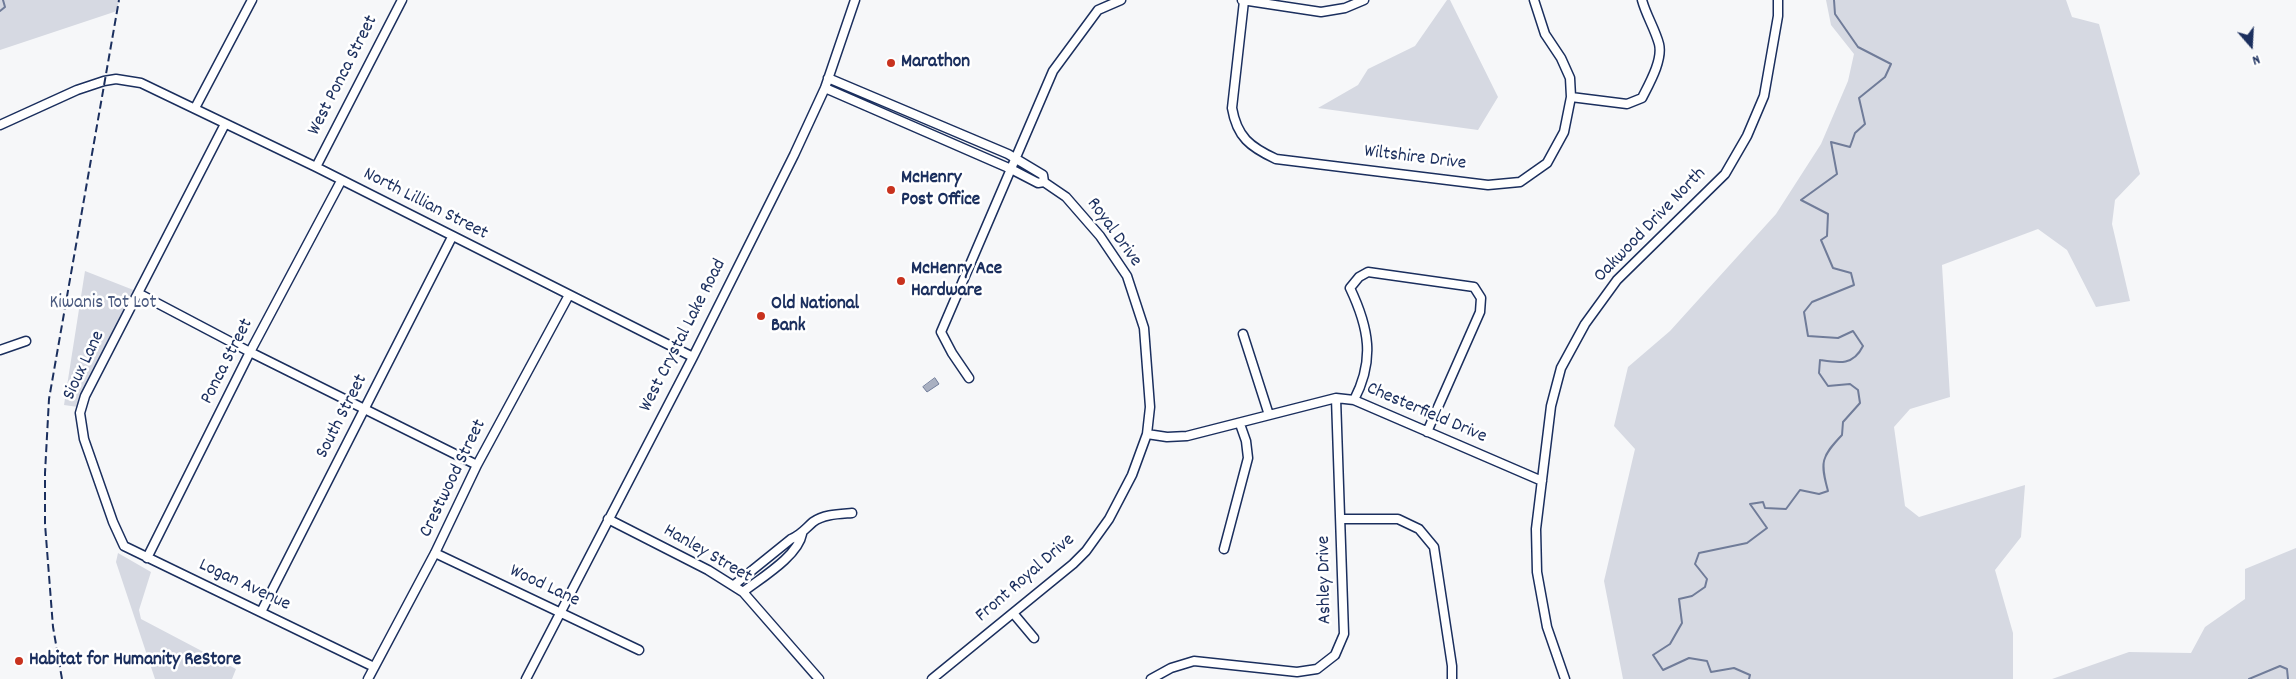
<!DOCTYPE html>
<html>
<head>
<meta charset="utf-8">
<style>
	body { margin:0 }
	#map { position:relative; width:2296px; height:679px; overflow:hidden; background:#f6f7f9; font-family:Dekko,sans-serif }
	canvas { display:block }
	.north { position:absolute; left:2226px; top:20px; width:50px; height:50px; -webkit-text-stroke:4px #fff; paint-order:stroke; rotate:161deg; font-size:14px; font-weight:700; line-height:20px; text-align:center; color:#1b2f5e }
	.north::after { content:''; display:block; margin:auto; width:18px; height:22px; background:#1b2f5e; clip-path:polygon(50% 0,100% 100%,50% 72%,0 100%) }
</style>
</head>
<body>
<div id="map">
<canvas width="2296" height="679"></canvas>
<div class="north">N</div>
</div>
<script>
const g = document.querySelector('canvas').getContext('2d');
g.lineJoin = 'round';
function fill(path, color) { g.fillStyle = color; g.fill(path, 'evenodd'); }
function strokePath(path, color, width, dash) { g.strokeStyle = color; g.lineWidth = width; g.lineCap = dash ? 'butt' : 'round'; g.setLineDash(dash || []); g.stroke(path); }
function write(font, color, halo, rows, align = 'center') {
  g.font = font + ' Dekko,sans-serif'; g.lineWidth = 5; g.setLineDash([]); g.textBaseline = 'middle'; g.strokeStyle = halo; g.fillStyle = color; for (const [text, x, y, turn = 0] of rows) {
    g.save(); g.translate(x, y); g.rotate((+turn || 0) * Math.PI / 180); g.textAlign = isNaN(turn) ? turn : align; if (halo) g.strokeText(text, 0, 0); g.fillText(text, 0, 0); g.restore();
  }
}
fill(new Path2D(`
	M 0,0 L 119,0 L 117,11 L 0,50 Z
	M 1447,0 L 1450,0 L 1498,97 L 1478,130 L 1318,108 L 1358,85 L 1368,69 L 1415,46 Z
	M 1826,0 L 2066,0 L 2072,17 L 2099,24 L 2140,174 L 2115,200 L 2112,224 L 2130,301 L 2096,307 L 2067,250 L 2038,229 L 1942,265 L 1950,397 L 1910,409 L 1894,427 L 1905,506 L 1919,517 L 2025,485 L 2021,537 L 1995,570 L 2013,633 L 2013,679 L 1623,679 L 1604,581 L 1635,449 L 1614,426 L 1628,367 L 1670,331 L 1776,214 L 1821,144 L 1848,81 L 1854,54 L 1831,25 Z
	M 85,271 L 136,291 L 78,407 L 64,405 Z
	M 2296,548 L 2296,679 L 2052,679 L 2129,652 L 2191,653 L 2205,627 L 2245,599 L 2245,569 Z
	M 118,553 L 151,572 L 139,610 L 141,619 L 236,669 L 232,679 L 155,679 L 116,562 Z`), '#d6d9e2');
const water = new Path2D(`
	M 935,378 L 939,384 L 927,392 L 923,387 Z`);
fill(water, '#a9b0c1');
strokePath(water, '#707c99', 1);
strokePath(new Path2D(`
	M 0,11 L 5,7 L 3,0
	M 1749,679 L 1750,675 L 1734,668 L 1711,672 L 1707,661 L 1689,658 L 1663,670 L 1653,655 L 1670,644 L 1682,623 L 1679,599 L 1692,596 L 1705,587 L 1707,579 L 1695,564 L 1699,553 L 1747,543 L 1767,528 L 1750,504 L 1763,502 L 1765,508 L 1786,509 L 1800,490 L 1819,494 L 1828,491 C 1820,462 1821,457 1842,435 L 1843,422 L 1860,403 L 1858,390 L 1850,384 L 1828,386 L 1819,373 L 1820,360 C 1839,363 1853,366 1863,346 L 1853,331 L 1838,338 L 1808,336 L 1804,312 L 1812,302 L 1854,285 L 1851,273 L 1833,268 L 1821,240 L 1827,236 L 1828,214 L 1801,200 L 1837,174 L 1831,142 L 1850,147 L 1855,133 L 1865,124 L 1859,98 L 1885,77 L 1891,64 L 1858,47 L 1835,14 L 1834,0
	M 2249,679 L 2280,666 L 2287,669 L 2288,679`), '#707c99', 2);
const minor = new Path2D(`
	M 1242,0 L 1321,12 L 1345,8 L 1364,0
	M 1244,1 L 1232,108 C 1237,137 1250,147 1276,159 L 1488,185 L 1520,182 L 1547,163 L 1564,132 L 1571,97 L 1570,78 L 1561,58 L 1545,34 L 1534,0
	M 828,78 L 1008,154 L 1043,175 L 1044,182
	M 825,88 L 1011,169 L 1038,183 L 1044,182 L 1066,197 L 1100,236 L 1127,276 L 1144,328 L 1150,407 L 1147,434 L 1132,475 L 1109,519 L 1086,551 L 1073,564 L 932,679
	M 1571,97 L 1627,104 L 1642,98 C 1649,84 1663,60 1659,44 C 1655,29 1646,15 1642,0
	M 195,108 L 252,0
	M 225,124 L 85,396 L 80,413 L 84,439 L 113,522 L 124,546 L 374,667
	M 0,125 L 77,90 L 104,81 L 116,79 L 141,83 L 316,167 L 693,357
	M 316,167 L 402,0
	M 138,293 L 250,352 L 477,465
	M 1243,334 L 1269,415
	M 0,350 L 26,341
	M 969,378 L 952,353 L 941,332 L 1053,71 L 1098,10 L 1121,0
	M 1354,400 C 1375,360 1369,328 1350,288 L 1359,277 L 1368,272 L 1474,287 L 1481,298 L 1480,312 L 1427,432
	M 1147,434 L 1167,437 L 1187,436 L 1336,398 L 1354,400 L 1542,481
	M 608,519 L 708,570 L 743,592 L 819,679
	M 1341,519 L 1398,519 L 1419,529 L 1434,547 L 1452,666 L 1452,679
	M 1224,549 L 1248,458 L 1246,441 L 1240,424
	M 435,553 L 639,650
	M 147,558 L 250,352 L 341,181
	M 734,585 L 791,539 C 801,535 805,529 813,522 C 824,514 840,514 852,513
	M 743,592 C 761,578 798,556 802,534
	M 261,612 L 452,237
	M 1013,613 L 1034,638
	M 368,679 L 435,553 L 477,465 L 569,295
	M 526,679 L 693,357 L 794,155 L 825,88 L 855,0
	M 1151,679 L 1171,668 L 1194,661 L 1297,672 L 1317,669 L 1335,655 L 1344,634 L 1336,398
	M 1565,679 L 1547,627 L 1537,572 L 1536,529 L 1551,406 L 1561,368 L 1585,324 L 1617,280 L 1725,174 L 1747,136 L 1764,96 L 1778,16 L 1778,0`);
strokePath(minor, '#1b2f5e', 11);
strokePath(minor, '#fff', 8);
strokePath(new Path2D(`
	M 62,679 L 53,627 L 45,524 L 45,473 L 49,399 L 119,0`), '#1b2f5e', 2, [8, 4]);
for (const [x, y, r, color] of [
	[891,63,5,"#c8321e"],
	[891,190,5,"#c8321e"],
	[901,281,5,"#c8321e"],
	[761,316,5,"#c8321e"],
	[19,661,5,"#c8321e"]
]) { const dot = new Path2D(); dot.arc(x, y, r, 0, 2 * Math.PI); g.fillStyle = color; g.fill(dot); strokePath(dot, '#fff', 2); }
write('bold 19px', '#1b2f5e', '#fff', [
	["Marathon",901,63],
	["McHenry",901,179],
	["Post Office",901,201],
	["McHenry Ace",911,270],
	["Hardware",911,292],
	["Old National",771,305],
	["Bank",771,327],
	["Habitat for Humanity ReStore",29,661]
], 'left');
write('19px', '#1b2f5e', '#fff', [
	["West Ponca Street",344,76,-63],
	["Wiltshire Drive",1415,159,7],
	["North Lillian Street",425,205,27],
	["Oakwood Drive North",1651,226,-46],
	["Royal Drive",1113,233,54],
	["West Crystal Lake Road",684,336,-63],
	["Ponca Street",228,362,-63],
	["Sioux Lane",85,366,-65],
	["Chesterfield Drive",1426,414,23],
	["South Street",343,417,-63],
	["Crestwood Street",454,479,-64],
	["Hanley Street",707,555,30],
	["Front Royal Drive",1026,579,-41],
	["Ashley Drive",1326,580,-91],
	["Logan Avenue",244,586,25],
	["Wood Lane",544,587,25]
]);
write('19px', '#4a5a7f', '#fff', [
	["Kiwanis Tot Lot",103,304]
]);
</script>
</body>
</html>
